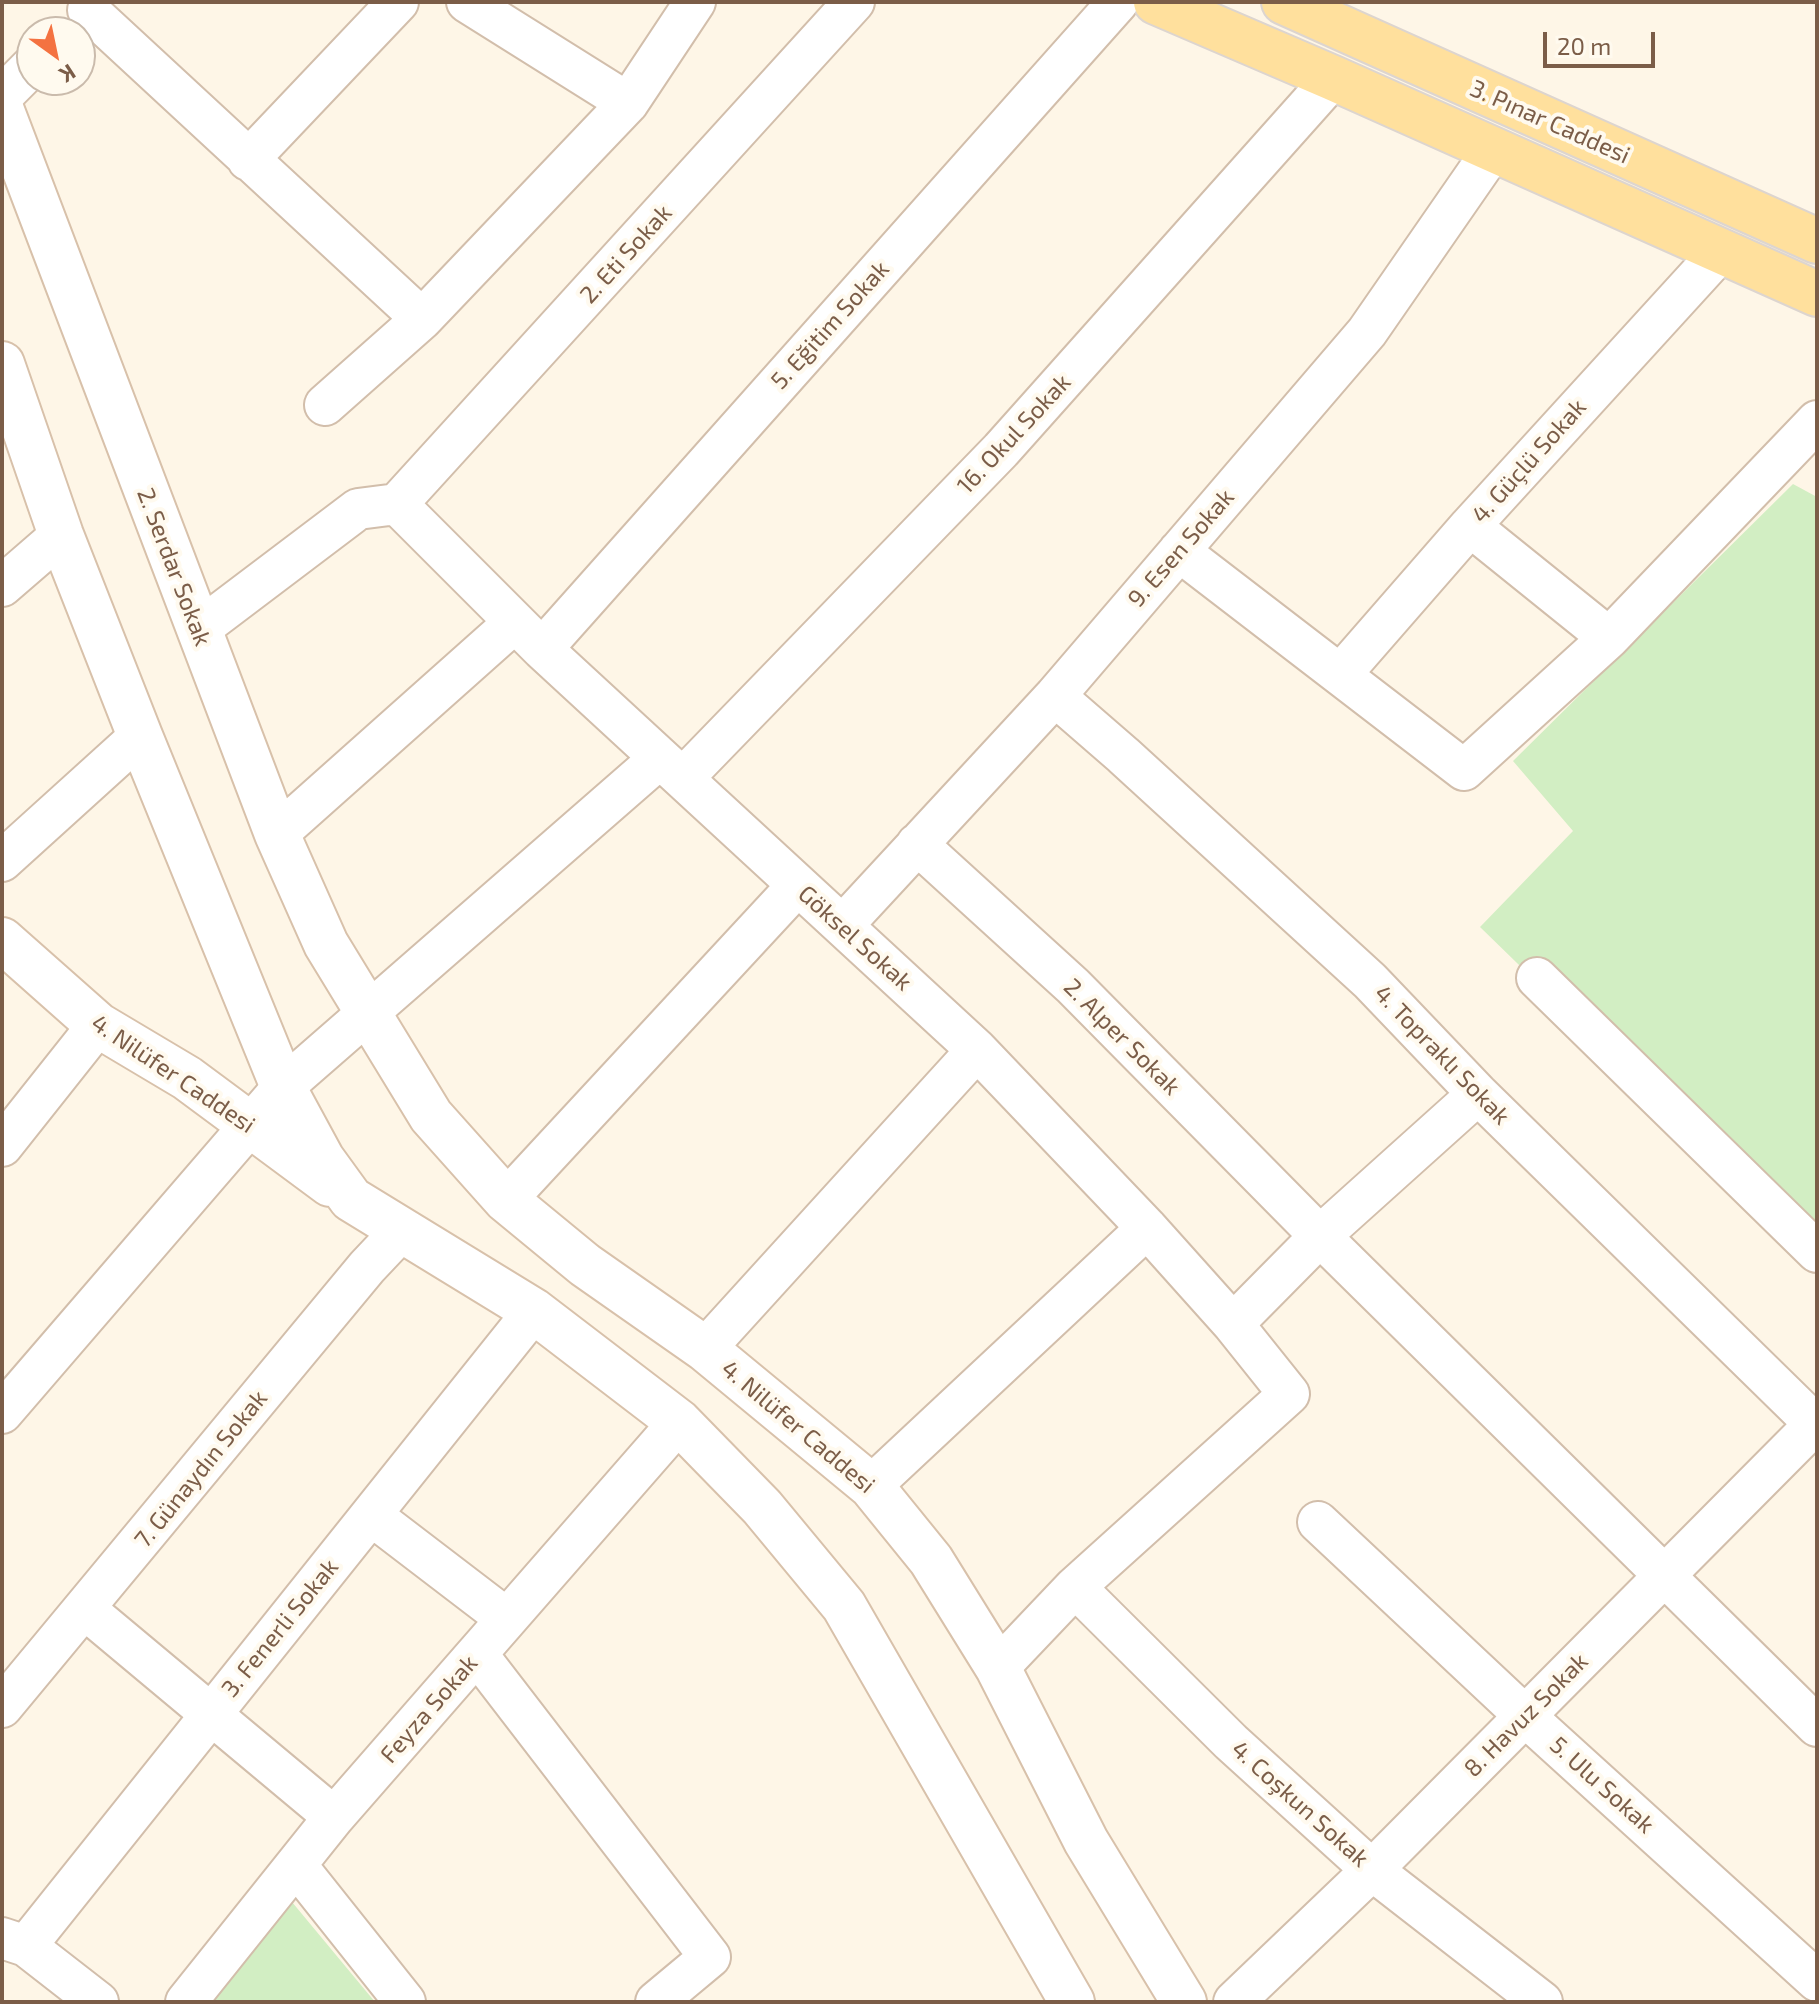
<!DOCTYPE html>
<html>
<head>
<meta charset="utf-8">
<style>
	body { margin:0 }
	#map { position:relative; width:1819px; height:2004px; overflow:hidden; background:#fef6e7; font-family:"Exo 2",sans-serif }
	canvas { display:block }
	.frame { position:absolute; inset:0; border:4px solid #7b5d48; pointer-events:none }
	.north { position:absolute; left:16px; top:16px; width:80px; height:80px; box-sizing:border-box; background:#fffaef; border:2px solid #cabbac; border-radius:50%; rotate:147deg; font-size:22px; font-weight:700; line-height:32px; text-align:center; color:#7b5d48 }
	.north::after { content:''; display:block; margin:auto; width:28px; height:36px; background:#f47241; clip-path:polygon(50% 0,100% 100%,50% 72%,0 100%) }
	.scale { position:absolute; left:1543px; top:32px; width:112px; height:36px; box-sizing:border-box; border:4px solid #7b5d48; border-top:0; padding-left:10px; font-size:24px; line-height:28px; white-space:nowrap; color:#7b5d48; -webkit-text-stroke:6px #fffaef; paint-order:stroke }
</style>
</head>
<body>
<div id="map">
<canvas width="1819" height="2004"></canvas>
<div class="frame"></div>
<div class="north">K</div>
<div class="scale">20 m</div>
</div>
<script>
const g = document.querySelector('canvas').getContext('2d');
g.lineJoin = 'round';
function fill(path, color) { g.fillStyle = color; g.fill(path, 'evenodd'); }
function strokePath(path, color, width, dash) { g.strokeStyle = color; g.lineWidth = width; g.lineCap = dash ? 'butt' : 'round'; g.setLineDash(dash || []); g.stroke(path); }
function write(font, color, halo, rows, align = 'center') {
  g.font = font + ' "Exo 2",sans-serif'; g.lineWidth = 8; g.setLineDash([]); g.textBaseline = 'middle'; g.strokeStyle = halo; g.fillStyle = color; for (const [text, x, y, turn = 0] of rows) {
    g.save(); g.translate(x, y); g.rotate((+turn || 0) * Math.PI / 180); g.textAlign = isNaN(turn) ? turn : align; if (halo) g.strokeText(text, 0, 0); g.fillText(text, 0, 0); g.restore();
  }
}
fill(new Path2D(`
	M 1793,484 L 1817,497 L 1817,1255 L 1480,927 L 1573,831 L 1513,761 Z
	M 292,1902 L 375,2002 L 209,2002 Z`), '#d2eec3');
const minor = new Path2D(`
	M 467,2 L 628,103
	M 88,10 L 422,319
	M 2,96 L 32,66
	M 248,160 L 398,2
	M 325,405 L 422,319 L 628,103 L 695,2
	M 397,504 L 542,649 L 977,1050 L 1147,1228 L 1233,1324 L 1289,1394 L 1075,1587 L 998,1668
	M 397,504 L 854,2
	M 1470,526 L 1609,638
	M 1179,551 L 1464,770 L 1609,638 L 1817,421
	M 2,586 L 61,535
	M 198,630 L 358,509 L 397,504
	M 542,649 L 1118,2
	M 1341,674 L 1470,526 L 1721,251
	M 1055,696 L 1123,755 L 1370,981 L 1478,1094 L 1817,1426
	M 683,778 L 1001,450 L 1333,78
	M 277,834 L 515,622
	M 917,844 L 1073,986 L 1320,1236 L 1817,1726
	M 2,861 L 140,736
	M 843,925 L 1055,696 L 1367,332 L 1493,150
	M 1537,978 L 1817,1252
	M 2,1146 L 98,1025
	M 506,1200 L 797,886
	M 1233,1324 L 1320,1236 L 1478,1094
	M 705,1349 L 977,1050
	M 2,1413 L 283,1087 L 659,759
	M 871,1486 L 1147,1228
	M 371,1515 L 507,1619
	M 1318,1522 L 1525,1716 L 1817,1981
	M 1075,1587 L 1231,1742 L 1372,1870 L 1542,2002
	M 85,1609 L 334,1817
	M 477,1654 L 710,1957 L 656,2002
	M 2,1707 L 367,1267 L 401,1231
	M 296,1865 L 405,2002
	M 2,1938 L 26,1946 L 98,2002
	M 26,1946 L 534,1311
	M 186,2002 L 334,1817 L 679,1422
	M 1234,2002 L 1372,1870 L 1815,1424`);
const secondary = new Path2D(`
	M 2,111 L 277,834 L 326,944 L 431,1116 L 506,1200 L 585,1265 L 705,1349 L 871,1486 L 931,1560 L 998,1668 L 1086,1841 L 1184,2002
	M 2,364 L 61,535 L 140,736 L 283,1087 L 322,1159 L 351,1199 L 534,1311 L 679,1422 L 762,1507 L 844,1606 L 1072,2002
	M 2,940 L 98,1025 L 187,1078 L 330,1184`);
const primary = new Path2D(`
	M 1156,2 L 1333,78 L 1817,294
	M 1284,2 L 1817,241`);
strokePath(minor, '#d2beab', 44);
strokePath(secondary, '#d8c1aa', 48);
strokePath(primary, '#ddd5cf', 48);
strokePath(minor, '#fff', 40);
strokePath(secondary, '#fff', 44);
strokePath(primary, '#ffe09d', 44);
write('24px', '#7b5d48', '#fffaef', [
	["3. Pınar Caddesi",1550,122,24],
	["2. Eti Sokak",626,254,-48],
	["5. Eğitim Sokak",830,325,-48],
	["16. Okul Sokak",1014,434,-47],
	["4. Güçlü Sokak",1529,461,-48],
	["9. Esen Sokak",1181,548,-49],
	["2. Serdar Sokak",174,567,69],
	["Göksel Sokak",855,938,42],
	["2. Alper Sokak",1122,1037,45],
	["4. Topraklı Sokak",1442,1055,46],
	["4. Nilüfer Caddesi",173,1074,34],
	["4. Nilüfer Caddesi",798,1427,40],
	["7. Günaydın Sokak",201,1469,-51],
	["3. Fenerli Sokak",280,1628,-51],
	["Feyza Sokak",429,1709,-49],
	["8. Havuz Sokak",1526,1715,-45],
	["5. Ulu Sokak",1602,1785,42],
	["4. Coşkun Sokak",1300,1804,42]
]);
</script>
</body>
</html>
